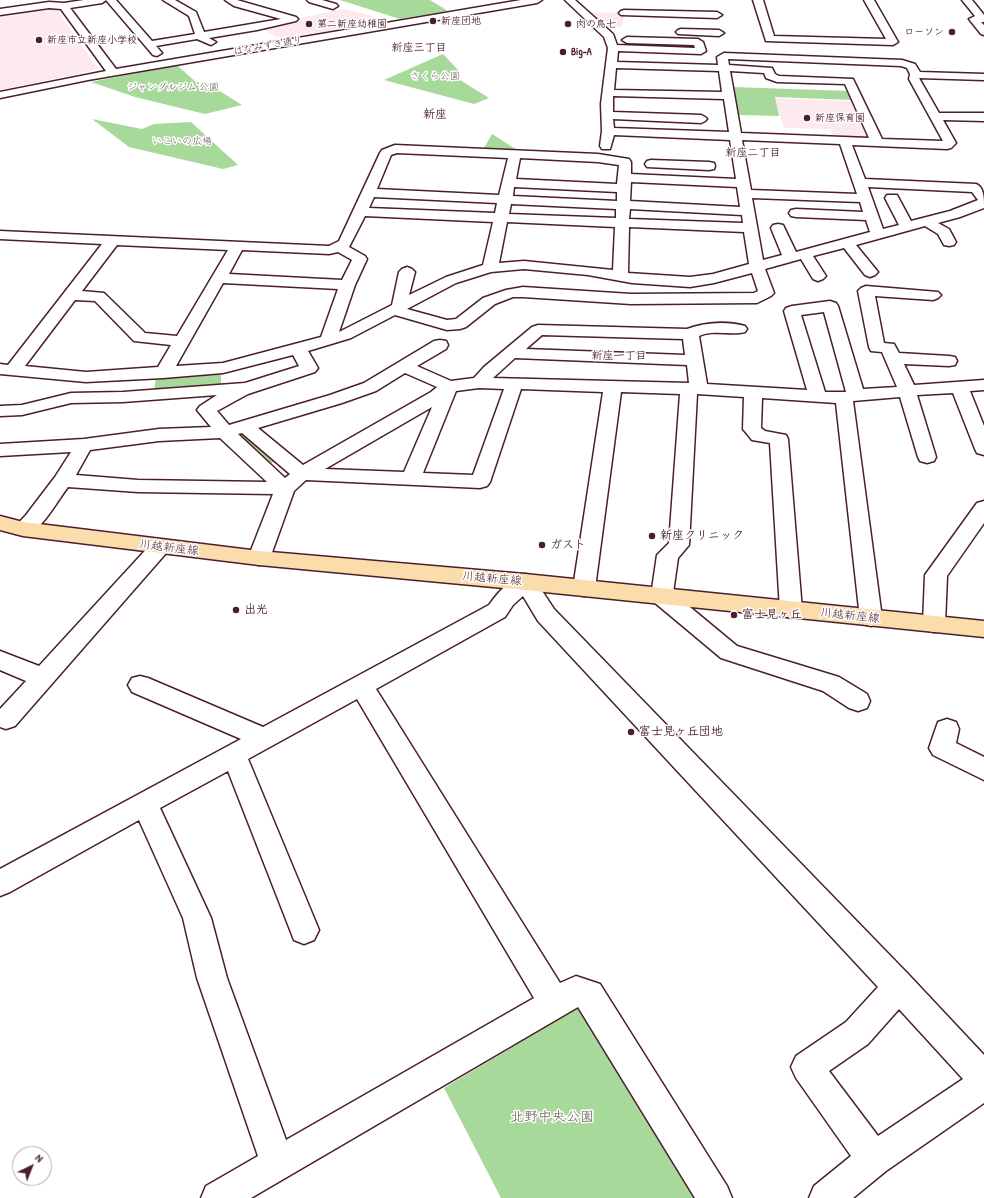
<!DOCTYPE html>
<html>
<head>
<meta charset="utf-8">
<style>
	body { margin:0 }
	#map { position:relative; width:984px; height:1198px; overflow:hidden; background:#fff; font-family:"Patrick Hand",sans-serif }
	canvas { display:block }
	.north { position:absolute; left:12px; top:1146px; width:40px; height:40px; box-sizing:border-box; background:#fff; border:1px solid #b7a5aa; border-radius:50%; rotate:43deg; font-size:11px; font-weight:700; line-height:16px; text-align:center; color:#4a1f2b }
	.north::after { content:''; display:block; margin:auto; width:14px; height:18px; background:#4a1f2b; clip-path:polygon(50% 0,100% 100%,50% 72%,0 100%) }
</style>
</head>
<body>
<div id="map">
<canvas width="984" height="1198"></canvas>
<div class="north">N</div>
</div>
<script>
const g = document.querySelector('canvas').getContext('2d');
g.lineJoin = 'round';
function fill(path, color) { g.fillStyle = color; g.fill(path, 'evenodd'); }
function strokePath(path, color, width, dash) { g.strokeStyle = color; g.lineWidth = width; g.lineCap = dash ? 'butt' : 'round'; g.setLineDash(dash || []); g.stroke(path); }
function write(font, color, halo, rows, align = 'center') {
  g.font = font + ' "Patrick Hand","Klee One",sans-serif'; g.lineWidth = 3; g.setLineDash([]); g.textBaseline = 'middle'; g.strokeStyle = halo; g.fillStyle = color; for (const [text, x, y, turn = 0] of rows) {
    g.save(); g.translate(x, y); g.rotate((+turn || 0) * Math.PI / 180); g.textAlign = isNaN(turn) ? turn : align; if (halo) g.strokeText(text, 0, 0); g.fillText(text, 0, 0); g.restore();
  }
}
fill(new Path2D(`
	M 55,7 L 97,67 L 92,71 L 0,90 L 0,13 Z
	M 343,9 L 366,14 L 385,21 L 282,39 L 267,33 L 269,32 L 262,29 L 296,19 Z
	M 588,12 L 624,13 L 623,26 L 606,29 Z
	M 774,98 L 852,101 L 867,139 L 834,137 L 830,129 L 784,128 Z`), '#fceaef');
fill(new Path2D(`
	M 340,0 L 430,0 L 448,11 L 400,19 Z
	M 443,54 L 459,71 L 452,75 L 489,98 L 474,104 L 384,80 Z
	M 177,65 L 199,85 L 207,83 L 242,105 L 205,114 L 135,97 L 91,82 Z
	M 733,87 L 850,91 L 853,100 L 775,97 L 779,116 L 739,115 Z
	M 92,119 L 142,129 L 154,124 L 191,122 L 238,165 L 223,169 L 129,147 Z
	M 492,134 L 517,150 L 484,148 Z
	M 221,373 L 221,386 L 154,390 L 156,378 Z
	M 244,432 L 278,460 L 265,466 L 236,435 Z
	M 579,1007 L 699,1198 L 501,1198 L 444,1088 Z`), '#a7d99b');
const minor = new Path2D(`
	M 84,0 L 116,0 L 152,41 L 195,34 L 189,16 L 163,0 L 175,0 L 196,12 L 204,32 L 281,19 L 234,6 L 225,0 L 237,0 L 296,17 L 298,19 L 296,21 L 257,30 L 209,38 L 216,42 L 211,45 L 197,39 L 156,46 L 162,53 L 157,56 L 153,55 L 106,0 L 102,3 L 70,8 L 116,69 L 521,0 L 542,0 L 537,3 L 88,80 L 0,98 L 0,92 L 106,71 L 61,9 L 49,8 L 0,15 L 0,9 L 49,2 L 64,3 Z
	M 307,0 L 322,0 L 336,4 L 338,6 L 333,9 L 309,2 Z
	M 565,0 L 575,0 L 613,34 L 617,45 L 695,48 L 694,45 L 627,43 L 622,40 L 627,37 L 698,39 L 703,42 L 706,51 L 701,54 L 618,51 L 617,62 L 718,65 L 717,57 L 724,53 L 902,60 L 915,64 L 920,72 L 984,74 L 984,80 L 919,78 L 939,113 L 984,113 L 984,121 L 943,120 L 956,143 L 951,148 L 947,149 L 852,145 L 865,179 L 976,184 C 984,187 984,198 984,208 L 960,217 L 938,223 L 949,229 L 956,242 L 954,245 L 949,246 L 944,245 L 938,234 L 925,226 L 856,245 L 878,272 L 875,275 L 870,277 L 865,275 L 844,248 L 813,256 L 826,276 L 823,279 L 818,281 L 813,279 L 801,259 L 765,269 L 774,293 L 771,296 L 757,303 L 631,304 L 523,297 L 513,297 L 495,304 L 466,327 L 460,329 L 447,330 L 395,315 L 351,338 L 308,351 L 318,368 L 315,372 L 248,394 L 217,411 L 229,425 L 330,395 L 364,383 L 434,341 L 440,340 L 446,341 L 448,345 L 446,349 L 417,366 L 451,381 L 474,378 L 484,367 L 532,327 L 538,325 L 687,329 C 705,322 727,321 745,326 L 747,329 L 745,332 C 730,336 713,329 699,336 L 707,384 L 807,390 L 784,311 L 786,308 L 792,306 L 830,301 L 836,303 L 838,306 L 863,389 L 897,387 L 882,352 L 871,351 L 869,347 L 858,291 L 861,288 L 866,286 L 938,292 L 941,295 L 938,298 L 933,300 L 875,296 L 884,343 L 894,344 L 899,353 L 949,356 L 955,357 L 957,361 L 955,365 L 949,366 L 904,364 L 914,385 L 984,380 L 984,390 L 970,391 L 984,426 L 984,455 L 977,453 L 975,449 L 953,393 L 917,395 L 936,457 L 934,461 L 927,463 L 920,461 L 918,457 L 900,397 L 853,401 L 882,618 L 879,624 L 871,626 L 863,624 L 860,618 L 836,403 L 762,398 L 761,428 L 765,431 L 786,435 L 788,439 L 802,610 L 799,616 L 791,618 L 783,616 L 780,610 L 770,443 L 752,440 L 743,429 L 744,397 L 697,394 L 689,545 L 678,558 L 673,593 L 737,646 L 839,677 L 867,694 L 870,701 L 867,708 L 858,711 L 849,708 L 823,691 L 721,658 L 654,602 L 651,596 L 657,555 L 669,543 L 680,394 L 621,392 L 595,588 L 592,593 L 584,596 L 576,593 L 573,588 L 603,392 L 521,389 L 490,482 L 487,486 L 480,488 L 306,480 L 294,491 L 270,558 L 266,563 L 259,565 L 252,563 L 248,558 L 273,494 L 138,492 L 68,487 C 58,500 45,524 31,533 C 26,536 21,535 16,534 L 13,529 L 26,515 L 55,477 L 71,452 L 0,456 L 0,444 L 84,439 L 159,429 L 211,427 L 197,410 L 200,406 L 217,395 L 123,402 L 71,403 L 22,415 L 0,416 L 0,406 L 22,405 L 71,393 L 123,392 L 245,383 L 299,366 L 293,355 L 223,373 L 163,378 L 86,382 L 0,374 L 0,364 L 8,365 L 102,244 L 0,239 L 0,231 L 329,246 L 339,241 L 380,153 L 382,150 L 395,145 L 598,154 L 629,159 L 631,162 L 631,174 L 736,179 L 730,140 L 614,135 L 610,149 L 602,149 L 600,146 L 602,131 L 601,104 L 608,48 L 604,37 ZM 728,59 L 901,66 L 907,68 L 910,74 L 909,79 L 943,141 L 882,139 L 853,79 L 779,76 L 775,74 L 772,68 L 729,65 ZM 616,68 L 719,71 L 722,92 L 614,90 ZM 730,71 L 764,73 L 766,78 L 777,82 L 845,84 L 869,138 L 741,133 ZM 613,96 L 724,99 L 729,132 L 614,128 L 613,119 L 701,123 L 705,121 L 707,119 L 705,117 L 701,115 L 613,112 ZM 742,140 L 840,144 L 857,194 L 751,190 ZM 397,153 L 508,158 L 499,195 L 377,189 L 391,155 ZM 520,158 L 598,162 L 619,165 L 617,184 L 516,179 ZM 631,182 L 737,187 L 740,207 L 630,201 ZM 514,187 L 617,192 L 617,201 L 513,196 ZM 868,187 L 972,192 L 978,200 L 950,211 L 911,221 L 897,195 L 887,195 L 885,198 L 899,225 L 883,229 ZM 374,197 L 497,203 L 495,213 L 369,208 ZM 752,198 L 860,202 L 863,212 L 796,209 L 791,210 L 789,213 L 791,216 L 796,217 L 866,220 L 870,232 L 796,252 L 783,225 L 778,224 L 773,225 L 771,228 L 782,255 L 763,260 ZM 511,204 L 616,209 L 616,218 L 509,214 ZM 630,209 L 742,215 L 743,223 L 629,219 ZM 365,216 L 493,222 L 483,265 L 446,277 L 409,295 L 415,272 L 412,269 L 407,267 L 402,269 L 399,272 L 392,305 L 339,332 L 355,285 L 367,259 L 365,256 L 349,247 ZM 507,222 L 615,227 L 613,270 L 524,261 L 499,263 ZM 629,227 L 744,232 L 749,264 L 713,274 L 690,277 L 628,273 ZM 117,245 L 228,250 L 177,336 L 145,333 L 104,293 L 82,291 ZM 242,250 L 329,254 L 338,252 L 352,260 L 342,280 L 229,274 ZM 524,269 L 588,275 L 632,283 L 690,287 L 714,283 L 752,273 L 758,291 L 754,293 L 631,294 L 523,287 L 506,290 L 483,298 L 456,319 L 447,320 L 407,309 L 456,283 L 491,272 ZM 223,283 L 338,289 L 321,337 L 223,363 L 176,366 ZM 75,300 L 95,301 L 134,341 L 171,345 L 158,367 L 86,372 L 25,366 ZM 824,312 L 846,392 L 825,392 L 801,315 ZM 542,335 L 683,339 L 685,355 L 526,349 ZM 515,358 L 687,365 L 689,383 L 493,378 ZM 405,373 L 437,387 L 431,392 L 303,465 L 258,428 L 342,403 L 376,391 ZM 479,388 L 504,389 L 473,475 L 423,473 L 456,391 ZM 432,407 L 404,472 L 325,469 ZM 242,433 L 290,474 L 285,478 L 238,434 ZM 220,438 L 267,482 L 138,480 L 76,475 L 90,450 L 159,441 Z
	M 753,0 L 763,0 L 774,36 L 886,39 L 864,0 L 874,0 L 898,42 L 893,45 L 766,41 Z
	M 962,0 L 972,0 L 984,15 L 984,22 L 981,22 L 984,25 L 984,35 L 981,34 L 969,19 L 975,16 Z
	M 624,10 L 717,12 L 722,15 L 717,18 L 621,15 L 619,13 L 621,11 Z
	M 681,29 L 719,30 L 724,33 L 719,36 L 678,34 L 676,32 L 678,30 Z
	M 651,160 L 709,162 L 714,163 L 715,166 L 714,169 L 709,170 L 647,167 L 645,164 L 647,161 Z
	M 984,501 L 984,523 L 947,576 L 945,624 L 942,630 L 934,632 L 926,630 L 923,624 L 925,575 L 977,503 Z
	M 160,540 L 167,542 L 170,547 L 167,552 L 15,726 L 6,729 L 0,727 L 0,709 L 26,681 L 0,670 L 0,651 L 39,666 L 153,542 Z
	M 525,574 L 533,577 L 554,609 L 909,975 L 984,1055 L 984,1103 L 886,1171 L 853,1198 L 809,1198 L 814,1186 L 851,1156 L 796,1078 L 791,1067 L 796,1056 L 846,1022 L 878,987 L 538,621 L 523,596 L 513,605 L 505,617 L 376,689 L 560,983 L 576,976 L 600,984 L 727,1186 L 732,1198 L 695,1198 L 578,1007 L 251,1198 L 201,1198 L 206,1186 L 258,1156 L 197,978 L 183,918 L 139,820 L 10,892 L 0,896 L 0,869 L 241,739 L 132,692 L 128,685 L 132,678 L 140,676 L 148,678 L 263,727 L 489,605 C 498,592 510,579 525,574 ZM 357,699 L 534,998 L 286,1140 L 227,978 L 211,918 L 160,808 L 228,771 L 294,940 L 304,944 L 314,940 L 319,930 L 248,759 ZM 899,1009 L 963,1079 L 878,1136 L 829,1071 L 868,1044 Z
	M 947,719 L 956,722 L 959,729 L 956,743 L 984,757 L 984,780 L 933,755 L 929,748 L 938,722 Z`);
const major = new Path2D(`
	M 0,516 L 23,522 L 259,551 L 525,574 L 984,621 L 984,637 L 525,590 L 259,565 L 23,536 L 0,530 Z`);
strokePath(minor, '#4a1f2b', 3);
strokePath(major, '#4a1f2b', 3);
fill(minor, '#fff');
fill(major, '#faddab');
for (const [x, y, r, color] of [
	[433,21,4,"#4a1f2b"],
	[309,24,4,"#4a1f2b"],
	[568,24,4,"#4a1f2b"],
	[952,32,4,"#4a1f2b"],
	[39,40,4,"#4a1f2b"],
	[563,52,4,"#4a1f2b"],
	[807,118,4,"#4a1f2b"],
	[652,536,4,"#4a1f2b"],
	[542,545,4,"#4a1f2b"],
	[236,610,4,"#4a1f2b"],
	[734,615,4,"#4a1f2b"],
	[631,732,4,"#4a1f2b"]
]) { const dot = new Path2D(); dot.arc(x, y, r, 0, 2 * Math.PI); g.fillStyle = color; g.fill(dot); strokePath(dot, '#fff', 1.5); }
write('bold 10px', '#4a1f2b', '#fff', [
	["新座団地",441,21],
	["第二新座幼稚園",317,24],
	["肉の鳥七",576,24],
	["ローソン",944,32,"right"],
	["新座市立新座小学校",47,40],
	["Big-A",571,52],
	["新座保育園",815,118]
], 'left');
write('10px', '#4a1f2b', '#fff', [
	["はなみずき通り",268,46,-10]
]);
write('10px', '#66574d', '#fff', [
	["さくら公園",435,76],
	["ジャングルジム’公園",173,87],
	["いこいの広場",182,141]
]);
write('bold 11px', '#4a1f2b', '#fff', [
	["新座三丁目",419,48],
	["新座二丁目",753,153],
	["新座一丁目",619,356]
]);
write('bold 12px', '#4a1f2b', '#fff', [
	["新座",435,115]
]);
write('bold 12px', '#4a1f2b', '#fff', [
	["新座クリニック",660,536],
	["ガスト",550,545],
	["出光",244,610],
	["富士見ヶ丘",742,615],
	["富士見ヶ丘団地",639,732]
], 'left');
write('12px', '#4a1f2b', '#fff', [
	["川越新座線",169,548,7],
	["川越新座線",492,579,5],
	["川越新座線",850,616,6]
]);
write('14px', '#66574d', '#fff', [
	["北野中央公園",552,1117]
]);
</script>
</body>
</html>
